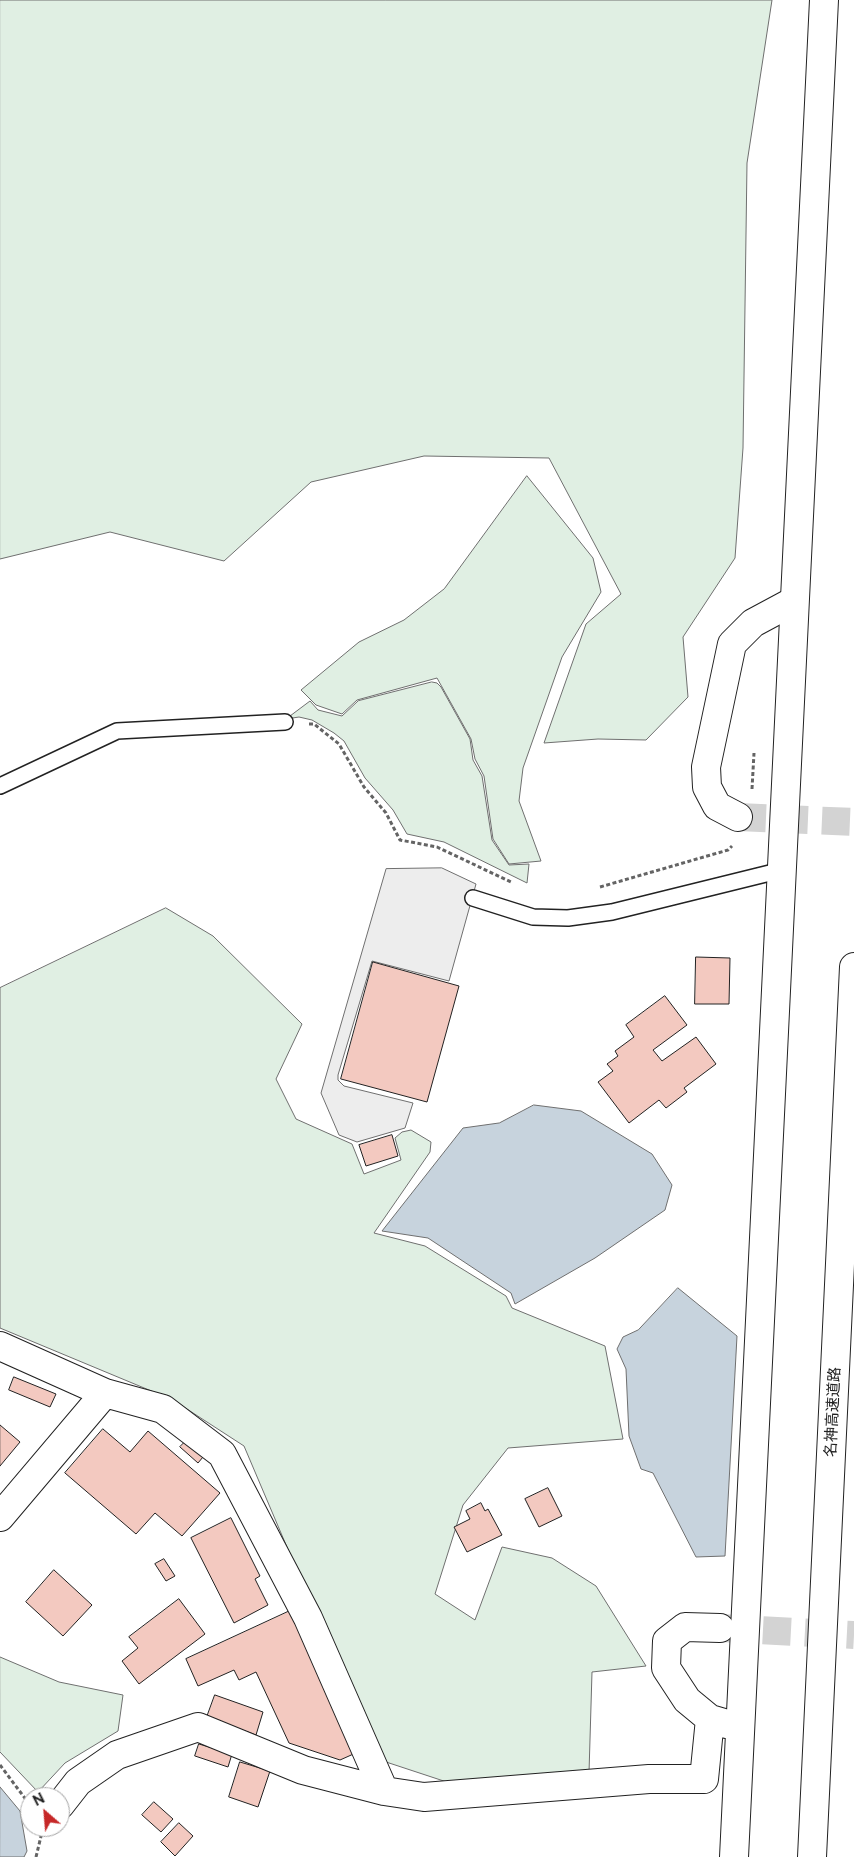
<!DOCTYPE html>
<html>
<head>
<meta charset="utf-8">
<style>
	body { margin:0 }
	#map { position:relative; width:854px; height:1857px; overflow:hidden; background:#fff; font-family:Raleway,sans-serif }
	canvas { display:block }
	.north { position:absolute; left:20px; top:1787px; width:50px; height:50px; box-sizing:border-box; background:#fff; border:1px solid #a7a7a7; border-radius:50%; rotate:333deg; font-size:14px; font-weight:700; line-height:20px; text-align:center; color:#222 }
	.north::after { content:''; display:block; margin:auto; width:18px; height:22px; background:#c62828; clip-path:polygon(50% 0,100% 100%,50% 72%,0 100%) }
</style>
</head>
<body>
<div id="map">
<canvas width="854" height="1857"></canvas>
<div class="north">N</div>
</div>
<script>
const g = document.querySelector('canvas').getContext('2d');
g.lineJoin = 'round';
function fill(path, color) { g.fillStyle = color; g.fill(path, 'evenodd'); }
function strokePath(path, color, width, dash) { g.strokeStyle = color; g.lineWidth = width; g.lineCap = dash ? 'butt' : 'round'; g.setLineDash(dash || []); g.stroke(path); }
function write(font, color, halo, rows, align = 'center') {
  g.font = font + ' Raleway,"Noto Sans JP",sans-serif'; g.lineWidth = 4; g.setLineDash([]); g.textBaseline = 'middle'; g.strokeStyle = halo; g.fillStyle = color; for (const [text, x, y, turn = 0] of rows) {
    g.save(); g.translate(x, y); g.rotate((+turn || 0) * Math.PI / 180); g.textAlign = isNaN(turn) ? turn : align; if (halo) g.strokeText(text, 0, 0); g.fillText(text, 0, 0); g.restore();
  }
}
const green = new Path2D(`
	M 0,0 L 772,0 L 747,163 L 743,448 L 735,558 L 683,637 L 688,697 L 646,740 L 598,739 L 544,743 L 586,624 L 621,594 L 549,458 L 424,456 L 311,482 L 224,561 L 110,532 L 0,559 Z
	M 527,476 L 593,558 L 601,592 L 562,657 L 523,768 L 519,801 L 541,861 L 509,864 L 493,839 L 484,776 L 475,759 L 471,739 L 437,678 L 357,700 L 342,714 L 316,705 L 301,690 L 359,642 L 404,620 L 444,589 Z
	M 432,682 L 437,683 L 441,687 L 470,739 L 473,760 L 482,776 L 492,840 L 509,865 L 529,864 L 527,883 L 444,842 L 407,834 L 393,810 L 365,778 L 344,741 L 334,733 L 312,720 L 299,717 L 286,719 L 310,701 L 318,710 L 342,716 L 358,701 Z
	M 166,908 L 213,936 L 302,1024 L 276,1079 L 296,1119 L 352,1144 L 364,1174 L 401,1160 L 395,1138 L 402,1132 L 411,1130 L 431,1142 L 430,1152 L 374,1233 L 425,1246 L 506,1296 L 512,1308 L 605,1346 L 623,1439 L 508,1448 L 463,1505 L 435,1594 L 475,1620 L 502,1547 L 552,1558 L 596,1586 L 646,1666 L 592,1672 L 589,1773 L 474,1791 L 377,1759 L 244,1446 L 173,1400 L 0,1328 L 0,988 Z
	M 0,1657 L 59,1682 L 123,1695 L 118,1731 L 65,1763 L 38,1792 L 0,1752 Z`);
fill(green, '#e0efe3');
strokePath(green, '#6f6f6f', 1);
const parking = new Path2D(`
	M 442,868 L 476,884 L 449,981 L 372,961 L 338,1075 L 338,1080 L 344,1086 L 413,1103 L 405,1128 L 357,1142 L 339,1135 L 321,1093 L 386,869 Z`);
fill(parking, '#ededed');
strokePath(parking, '#6f6f6f', 1);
const water = new Path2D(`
	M 534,1105 L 581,1111 L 652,1154 L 672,1185 L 665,1210 L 595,1258 L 515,1304 L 511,1293 L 428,1238 L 382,1231 L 463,1128 L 499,1123 Z
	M 678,1288 L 737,1336 L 725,1556 L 696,1557 L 653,1473 L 641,1469 L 629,1436 L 626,1369 L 617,1349 L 623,1337 L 638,1330 Z
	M 0,1787 L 20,1811 L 27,1851 L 24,1857 L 0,1857 Z`);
fill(water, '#c7d3dd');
strokePath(water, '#6f6f6f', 1);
const building = new Path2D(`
	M 696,957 L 730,958 L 729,1004 L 695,1004 Z
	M 373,962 L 459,986 L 427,1102 L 341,1079 Z
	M 665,996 L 687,1025 L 653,1050 L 662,1061 L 696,1037 L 716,1064 L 684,1088 L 687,1092 L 666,1108 L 659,1100 L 629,1123 L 598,1082 L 613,1071 L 607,1064 L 618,1056 L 615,1051 L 634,1037 L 626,1025 Z
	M 392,1135 L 398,1156 L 366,1166 L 359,1145 Z
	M 14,1377 L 56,1394 L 50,1407 L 9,1390 Z
	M 0,1425 L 20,1442 L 0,1466 Z
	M 103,1429 L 130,1452 L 148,1431 L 220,1493 L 182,1536 L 155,1513 L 136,1534 L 65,1473 Z
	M 185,1442 L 203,1457 L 198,1463 L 180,1447 Z
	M 548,1488 L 562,1516 L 539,1527 L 525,1499 Z
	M 481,1503 L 485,1511 L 488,1509 L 502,1535 L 467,1552 L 454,1527 L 470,1519 L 466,1511 Z
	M 231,1518 L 260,1576 L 255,1579 L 268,1605 L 234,1623 L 191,1538 Z
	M 164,1559 L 175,1576 L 166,1581 L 155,1564 Z
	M 54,1570 L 92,1605 L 63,1636 L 26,1602 Z
	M 179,1599 L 205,1634 L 139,1684 L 122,1661 L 138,1648 L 129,1637 Z
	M 292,1610 L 358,1752 L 340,1760 L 289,1743 L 256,1672 L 239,1680 L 234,1670 L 198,1686 L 186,1659 Z
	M 215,1695 L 263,1712 L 256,1735 L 207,1717 Z
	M 199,1744 L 232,1754 L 228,1767 L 195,1756 Z
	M 240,1762 L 270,1771 L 258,1807 L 229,1797 Z
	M 154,1802 L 173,1819 L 161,1832 L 142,1815 Z
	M 179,1823 L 193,1836 L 175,1856 L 161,1842 Z`);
fill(building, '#f3c9c0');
strokePath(building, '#222', 1);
strokePath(new Path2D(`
	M 738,817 L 854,822
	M 721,1628 L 854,1635`), '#d3d3d3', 28, [28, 14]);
const lane = new Path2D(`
	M 0,786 L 117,731 L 285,722
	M 473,898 L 533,917 L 568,918 L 612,912 L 782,870`);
const street = new Path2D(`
	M 738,817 L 717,806 L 707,787 L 706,767 L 732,644 L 753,623 L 794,601
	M 0,1346 L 105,1393 L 163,1409 L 222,1454 L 308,1618 L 384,1791
	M 0,1517 L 105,1393
	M 720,1628 L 685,1627 L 667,1641 L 666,1668 L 687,1700 L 710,1719 L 727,1724
	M 60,1805 L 78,1782 L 117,1755 L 198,1727 L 303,1770 L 384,1791 L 424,1797 L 649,1779 L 704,1779 L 710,1719`);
const secondary = new Path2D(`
	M 734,1857 L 824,0`);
const highway = new Path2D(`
	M 812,1857 L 854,967`);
strokePath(lane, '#222', 18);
strokePath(street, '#222', 30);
strokePath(secondary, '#222', 30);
strokePath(highway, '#222', 30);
strokePath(new Path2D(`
	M 309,724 L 314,724 L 339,744 L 364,787 L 386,813 L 400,840 L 437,847 L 511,882
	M 752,789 L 754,753
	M 600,887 L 728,850 L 732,846
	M 0,1765 L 30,1805
	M 36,1857 L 43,1828`), '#646464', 3, [4, 2.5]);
strokePath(lane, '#fff', 15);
strokePath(street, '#fff', 28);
strokePath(secondary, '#fff', 28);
strokePath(highway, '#fff', 28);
write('15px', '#222', '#fff', [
	["名神高速道路",833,1412,-87]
]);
</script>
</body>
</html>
